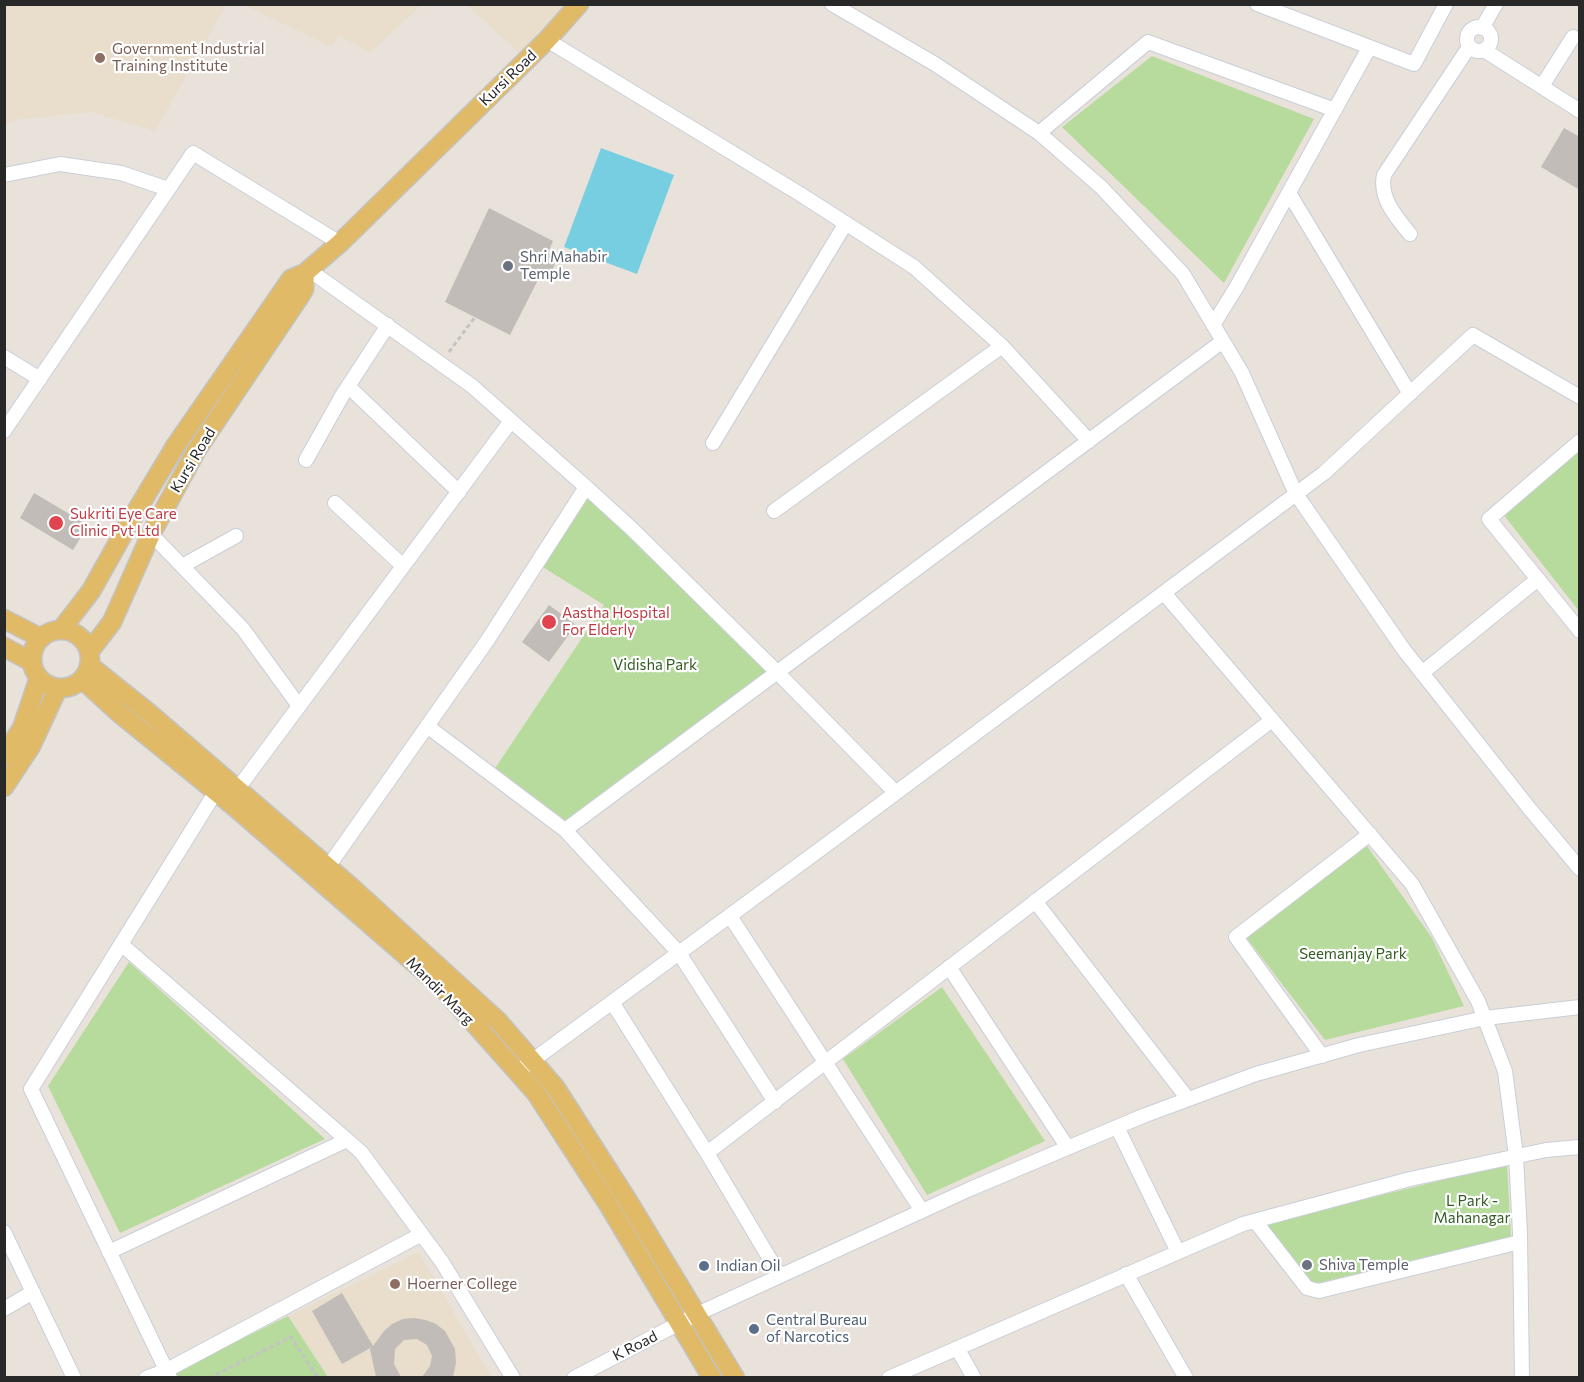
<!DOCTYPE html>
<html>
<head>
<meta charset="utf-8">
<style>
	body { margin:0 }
	#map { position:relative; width:1584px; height:1382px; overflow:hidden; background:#e9e2db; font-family:Commissioner,sans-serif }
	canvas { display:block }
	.frame { position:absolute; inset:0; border:6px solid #282828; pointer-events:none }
</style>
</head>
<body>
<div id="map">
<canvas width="1584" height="1382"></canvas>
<div class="frame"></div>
</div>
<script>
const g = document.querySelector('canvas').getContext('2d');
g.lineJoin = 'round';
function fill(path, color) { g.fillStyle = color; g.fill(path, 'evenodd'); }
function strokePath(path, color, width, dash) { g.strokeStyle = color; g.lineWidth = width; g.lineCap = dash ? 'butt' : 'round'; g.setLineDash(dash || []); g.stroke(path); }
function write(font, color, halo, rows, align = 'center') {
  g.font = font + ' Commissioner,sans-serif'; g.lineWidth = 4.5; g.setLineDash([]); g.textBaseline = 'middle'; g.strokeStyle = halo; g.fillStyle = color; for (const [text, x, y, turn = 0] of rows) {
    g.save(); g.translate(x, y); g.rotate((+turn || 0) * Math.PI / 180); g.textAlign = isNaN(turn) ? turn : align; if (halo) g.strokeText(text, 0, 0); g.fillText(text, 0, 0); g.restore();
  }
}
fill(new Path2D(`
	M 4,5 L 5,4 L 226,5 L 155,131 L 91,112 L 21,119 L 5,124 Z
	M 244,5 L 421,5 L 370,53 L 339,35 L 332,47 Z
	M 467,5 L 569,5 L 520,54 Z
	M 419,1252 L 491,1377 L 328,1377 L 288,1316 Z`), '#e9ddcc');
fill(new Path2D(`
	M 1152,56 L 1314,119 L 1224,283 L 1062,127 Z
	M 1579,450 L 1579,611 L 1503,514 Z
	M 586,495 L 637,541 L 771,672 L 564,825 L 494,770 L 604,605 L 541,566 Z
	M 1367,846 L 1432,938 L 1464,1006 L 1325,1040 L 1246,937 Z
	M 129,962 L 325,1139 L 120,1233 L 48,1086 Z
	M 942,987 L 1045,1141 L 927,1195 L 843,1059 Z
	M 1507,1164 L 1511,1237 L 1314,1284 L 1265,1224 Z
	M 288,1316 L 328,1377 L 177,1378 L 174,1372 Z`), '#b7da9d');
fill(new Path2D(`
	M 601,148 L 674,175 L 637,274 L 564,247 Z`), '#78cee1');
fill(new Path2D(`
	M 1564,128 L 1580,137 L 1580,190 L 1541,167 Z
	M 489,208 L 553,241 L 548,253 L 557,259 L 549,278 L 541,274 L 510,335 L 445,302 Z
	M 34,493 L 88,525 L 73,550 L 20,518 Z
	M 549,605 L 576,625 L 549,662 L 522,642 Z
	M 342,1293 L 373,1346 L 384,1331 L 392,1324 L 403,1319 L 414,1318 L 426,1320 L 436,1324 L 445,1331 L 455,1349 L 456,1363 L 453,1377 L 422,1377 L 430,1366 L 432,1356 L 427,1345 L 417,1339 L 404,1340 L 395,1349 L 394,1364 L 401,1377 L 376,1377 L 370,1349 L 372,1347 L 342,1364 L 312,1311 Z`), '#c1bcb7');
const minor = new Path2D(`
	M 832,4 L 935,64 L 1039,133 L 1101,187 L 1183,274 L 1242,373 L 1296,494 L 1404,650 L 1529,808 L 1580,869
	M 1257,4 L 1414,64 L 1446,4
	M1467 39a12 12 0 1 1 24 0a12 12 0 1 1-24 0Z
	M 1482,28 L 1496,4
	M 547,40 L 800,194 L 914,267 L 1002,346 L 1089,441
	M 1484,50 L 1580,111
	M 1542,86 L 1573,37
	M 1039,133 L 1148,42 L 1335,110
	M 4,175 L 60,164 L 121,173 L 168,189
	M 1289,193 L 1410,394
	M 1410,234 C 1396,217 1379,198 1384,175 L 1469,47
	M 309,270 L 472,386 L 586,487 L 632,529 L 777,672 L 896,793
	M 1213,325 L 1236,288 L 1369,48
	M 4,357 L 40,379
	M 348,386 L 459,492
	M 4,431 L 193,153 L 340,243
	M 1580,441 L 1489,519 L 1580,631
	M 713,443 L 846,223
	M 306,460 L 343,394 L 388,325
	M 335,503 L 403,566
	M 774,511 L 1002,346
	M 151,534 L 243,629 L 299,706
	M 182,566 L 236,536
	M 1164,593 L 1412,884 L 1478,1001 L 1505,1071 L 1516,1156 L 1520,1233 L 1522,1378
	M 1422,673 L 1538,579
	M 427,726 L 565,830 L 679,953 L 775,1102
	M 233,795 L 511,421
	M 565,830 L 1223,341
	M 323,874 L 487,641 L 586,487
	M 1035,901 L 1188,1099
	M 730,916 L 922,1211
	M 121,944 L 361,1152 L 442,1262 L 513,1378
	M 949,967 L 1068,1148
	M 612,1002 L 707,1153 L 780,1276
	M 1322,1056 L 1236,937 L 1370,834
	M 525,1066 L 826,845 L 1324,473 L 1473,335 L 1580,397
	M 1117,1127 L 1178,1252
	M 707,1153 L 1272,720
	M 1255,1221 L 1307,1288 L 1319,1291 L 1520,1242
	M 4,1232 L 74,1378
	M 109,1252 L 347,1140
	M 1126,1274 L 1186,1378
	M 4,1309 L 33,1292
	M 957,1348 L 974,1378
	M 146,1378 L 167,1370 L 420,1235
	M 170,1378 L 31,1089 L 220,785
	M 574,1378 L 697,1314 L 970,1189 L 1143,1116 L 1256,1074 L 1359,1045 L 1485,1018 L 1580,1007
	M 889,1378 L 1243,1224 L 1410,1179 L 1546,1150 L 1580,1147`);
const major = new Path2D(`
	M 4,619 L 41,638
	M 61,630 L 91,591 L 128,525 L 176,445 L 291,279 L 305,273 L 340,243 L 547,40 L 579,4
	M32 659a29 29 0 1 1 58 0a29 29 0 1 1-58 0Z
	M 4,647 L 32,662
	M 89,652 L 112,622 L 151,534 L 196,451 L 300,296 L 304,289 L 305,273
	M 89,665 L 149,713 L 350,886 L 499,1022 L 555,1087 L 628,1201 L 735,1378
	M 82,679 L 118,712 L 236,808 L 441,986 L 536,1093 L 608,1204 L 712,1378
	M 4,756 L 22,728 L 39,678
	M 4,787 L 31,746 L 58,688`);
strokePath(minor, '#c9ced8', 16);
strokePath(major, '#c3c3c3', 21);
strokePath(new Path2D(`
	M 449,352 L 475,317
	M 209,1378 L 291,1337 L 318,1378`), '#c3c3c3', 3, [4.5, 3]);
strokePath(minor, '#fff', 14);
strokePath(major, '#e1ba68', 18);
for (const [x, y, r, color] of [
	[100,58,6,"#8d6e63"],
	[508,266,6,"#6b7280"],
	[56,523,8,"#e0444e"],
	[549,622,8,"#e0444e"],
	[1307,1265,6,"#6b7280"],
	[704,1266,6,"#5c6f8a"],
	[395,1284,6,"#8d6e63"],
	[754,1329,6,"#5c6f8a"]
]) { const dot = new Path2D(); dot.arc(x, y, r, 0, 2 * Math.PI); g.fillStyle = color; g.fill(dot); strokePath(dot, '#fff', 2); }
write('15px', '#785e54', '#fff', [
	["Government Industrial",112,49],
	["Training Institute",112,66],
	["Hoerner College",407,1284]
], 'left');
write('15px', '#282828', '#fff', [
	["Kursi Road",508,78,-44],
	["Kursi Road",193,460,-59],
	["Mandir Marg",440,991,45],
	["K Road",635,1346,-27]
]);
write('15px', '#5b616d', '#fff', [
	["Shri Mahabir",520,257],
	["Temple",520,274],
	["Shiva Temple",1319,1265]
], 'left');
write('15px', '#be3a42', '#fff', [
	["Sukriti Eye Care",70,514],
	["Clinic Pvt Ltd",70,531],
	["Aastha Hospital",562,613],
	["For Elderly",562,630]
], 'left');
write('15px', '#325c21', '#fff', [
	["Vidisha Park",655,665],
	["Seemanjay Park",1353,954],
	["L Park -",1472,1201],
	["Mahanagar",1472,1218]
]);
write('15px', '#4e5e75', '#fff', [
	["Indian Oil",716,1266],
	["Central Bureau",766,1320],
	["of Narcotics",766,1337]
], 'left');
</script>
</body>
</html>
